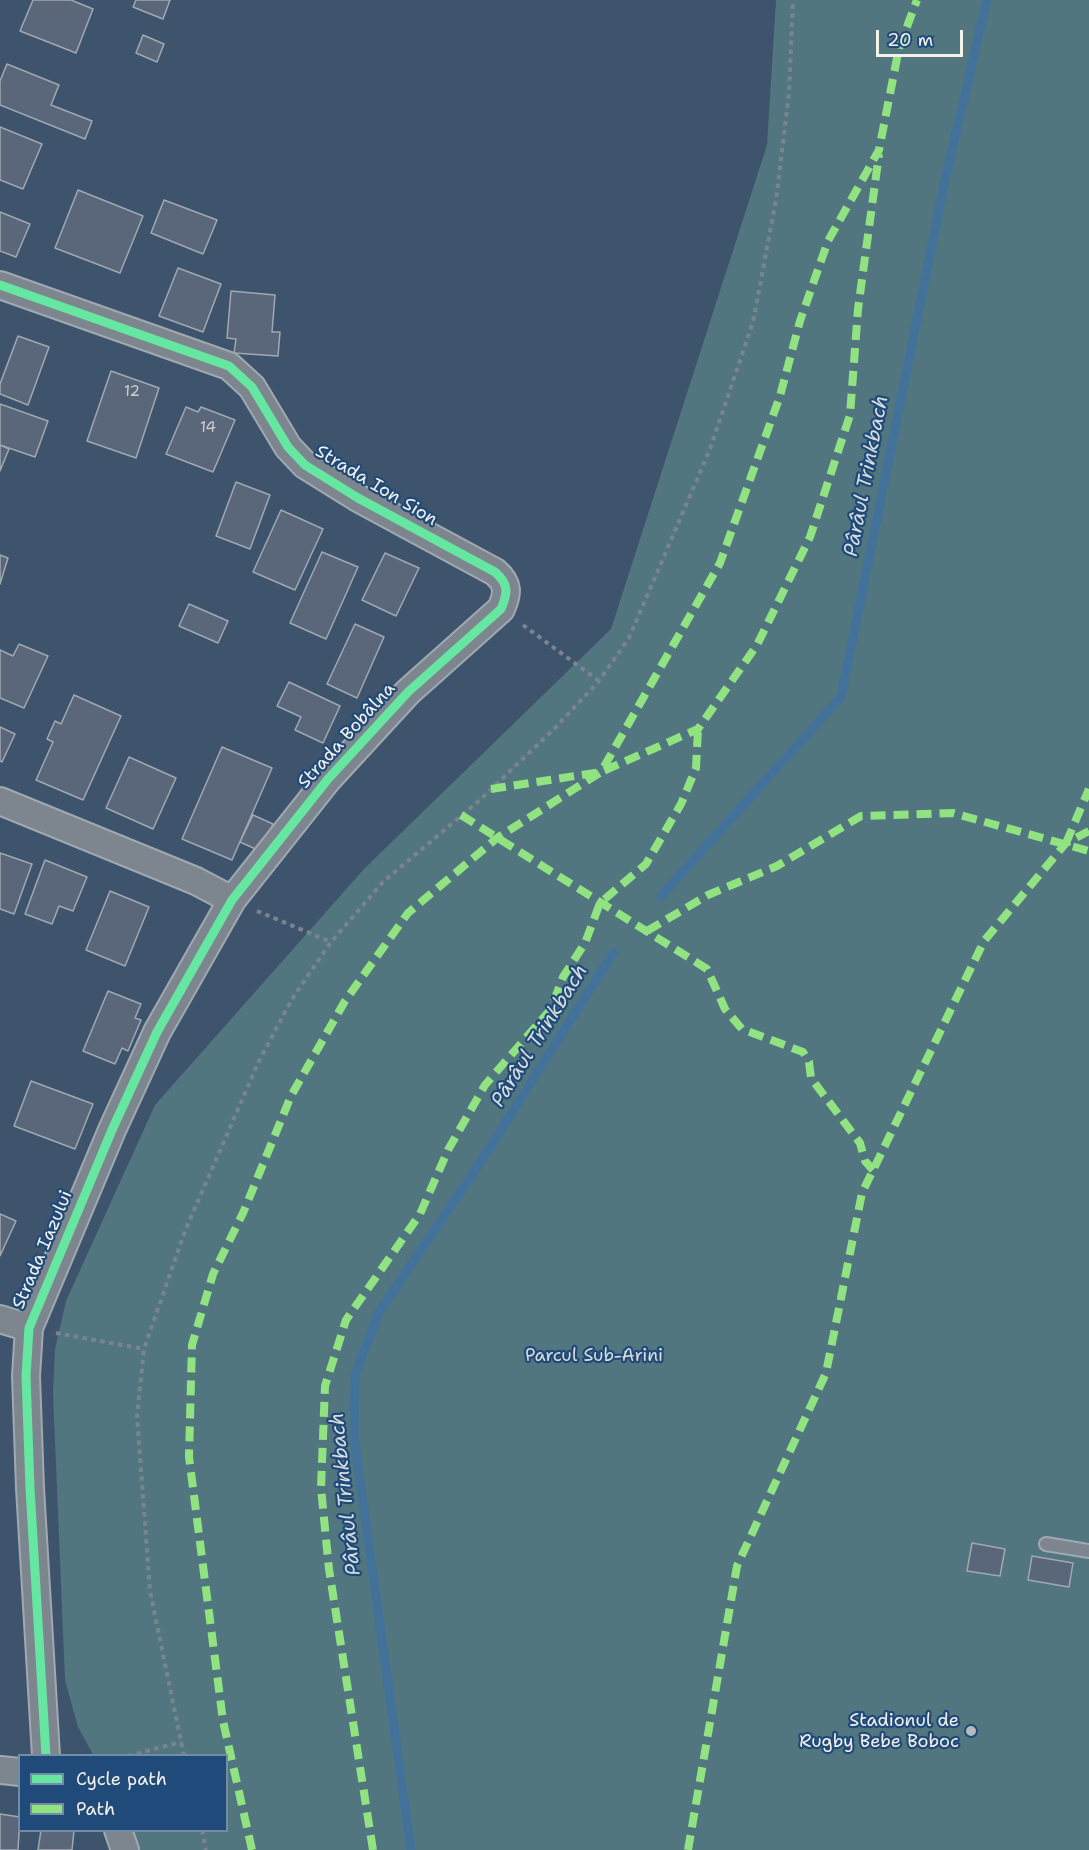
<!DOCTYPE html>
<html>
<head>
<meta charset="utf-8">
<style>
	body { margin:0 }
	#map { position:relative; width:1089px; height:1850px; overflow:hidden; background:#3e536c; font-family:"Shantell Sans",sans-serif }
	canvas { display:block }
	.legend { position:absolute; left:18px; top:1754px; width:210px; height:78px; box-sizing:border-box; background:#1f4a7a; border:2px solid #748da6; margin:0; padding:8px 10px; list-style:none; font-size:18px; color:#f4f1e8 }
	.legend li { display:flex; align-items:center; gap:12px; height:30px }
	.legend b { width:30px; border:2px solid #748da6 }
	.scale { position:absolute; left:876px; top:30px; width:87px; height:27px; box-sizing:border-box; border:3px solid #f4f1e8; border-top:0; padding-left:8px; font-size:18px; line-height:21px; white-space:nowrap; color:#f4f1e8; -webkit-text-stroke:4px #1f4a7a; paint-order:stroke }
</style>
</head>
<body>
<div id="map">
<canvas width="1089" height="1850"></canvas>
<ul class="legend">
<li><b style="height:8px;background:#66e7a1"></b>Cycle path</li>
<li><b style="height:8px;background:#91e382"></b>Path</li>
</ul>
<div class="scale">20 m</div>
</div>
<script>
const g = document.querySelector('canvas').getContext('2d');
g.lineJoin = 'round';
function fill(path, color) { g.fillStyle = color; g.fill(path, 'evenodd'); }
function strokePath(path, color, width, dash) { g.strokeStyle = color; g.lineWidth = width; g.lineCap = dash ? 'butt' : 'round'; g.setLineDash(dash || []); g.stroke(path); }
function write(font, color, halo, rows, align = 'center') {
  g.font = font + ' "Shantell Sans",sans-serif'; g.lineWidth = 4.5; g.setLineDash([]); g.textBaseline = 'middle'; g.strokeStyle = halo; g.fillStyle = color; for (const [text, x, y, turn = 0] of rows) {
    g.save(); g.translate(x, y); g.rotate((+turn || 0) * Math.PI / 180); g.textAlign = isNaN(turn) ? turn : align; if (halo) g.strokeText(text, 0, 0); g.fillText(text, 0, 0); g.restore();
  }
}
fill(new Path2D(`
	M 776,0 L 1089,0 L 1089,1850 L 139,1850 L 134,1831 L 226,1830 L 226,1756 L 94,1756 L 78,1727 L 65,1680 L 53,1393 L 55,1349 L 66,1301 L 155,1105 L 364,869 L 611,629 L 767,145 Z`), '#517680');
strokePath(new Path2D(`
	M 661,896 L 841,697 L 945,180 L 987,0
	M 411,1850 L 354,1437 L 355,1375 L 379,1312 L 480,1163 L 613,953`), '#42729a', 9);
const building = new Path2D(`
	M 33,0 L 71,0 L 93,9 L 76,53 L 20,31 Z
	M 136,0 L 170,0 L 163,19 L 133,7 Z
	M 143,35 L 164,44 L 157,62 L 136,53 Z
	M 7,64 L 59,85 L 51,105 L 92,121 L 85,139 L 0,105 L 0,81 Z
	M 0,127 L 42,144 L 23,189 L 0,180 Z
	M 78,190 L 143,216 L 120,273 L 55,248 Z
	M 164,200 L 217,220 L 203,254 L 151,233 Z
	M 0,212 L 30,224 L 16,257 L 0,251 Z
	M 178,268 L 221,284 L 203,332 L 159,316 Z
	M 231,291 L 275,295 L 272,332 L 280,332 L 278,356 L 234,353 L 236,339 L 227,338 Z
	M 18,336 L 49,347 L 28,405 L 0,394 L 0,384 Z
	M 111,371 L 159,388 L 136,458 L 87,441 Z
	M 0,404 L 48,421 L 35,457 L 0,445 Z
	M 186,407 L 198,412 L 201,407 L 235,420 L 213,472 L 166,454 Z
	M 0,445 L 9,449 L 0,471 Z
	M 236,482 L 270,495 L 250,549 L 216,536 Z
	M 281,510 L 323,529 L 295,590 L 253,572 Z
	M 322,552 L 358,567 L 326,639 L 290,623 Z
	M 385,553 L 419,568 L 396,616 L 362,600 Z
	M 0,555 L 8,558 L 0,584 Z
	M 189,604 L 228,621 L 218,643 L 179,626 Z
	M 355,624 L 384,637 L 357,698 L 327,684 Z
	M 19,644 L 48,656 L 24,708 L 0,698 L 0,650 L 13,656 Z
	M 289,682 L 340,706 L 323,743 L 295,730 L 301,717 L 277,706 Z
	M 74,695 L 121,716 L 83,800 L 36,780 L 53,742 L 47,739 L 55,721 L 61,724 Z
	M 0,727 L 15,734 L 2,762 L 0,761 Z
	M 222,747 L 272,768 L 232,860 L 182,839 Z
	M 129,757 L 176,778 L 153,829 L 106,808 Z
	M 253,815 L 273,824 L 260,851 L 240,842 Z
	M 0,853 L 32,864 L 14,914 L 0,909 Z
	M 45,860 L 87,877 L 73,911 L 59,906 L 52,924 L 25,914 Z
	M 110,891 L 149,907 L 125,966 L 86,950 Z
	M 108,991 L 141,1004 L 135,1018 L 141,1020 L 128,1051 L 122,1048 L 115,1064 L 83,1051 Z
	M 31,1081 L 93,1104 L 75,1149 L 14,1126 Z
	M 0,1214 L 16,1221 L 0,1256 Z
	M 972,1543 L 1005,1549 L 1000,1576 L 967,1571 Z
	M 1032,1556 L 1073,1563 L 1069,1587 L 1028,1580 Z
	M 0,1814 L 20,1817 L 18,1850 L 0,1850 Z
	M 41,1830 L 74,1830 L 72,1850 L 38,1850 Z`);
fill(building, '#5a677b');
strokePath(building, '#a0a9b2', 1.5);
const service = new Path2D(`
	M 1046,1544 L 1089,1551`);
const minor = new Path2D(`
	M 0,285 L 229,366 L 252,387 L 288,447 L 305,465 L 358,498 L 495,572 C 509,584 508,593 501,609 L 408,692 L 328,779 L 232,900 L 157,1032 L 112,1130 L 29,1328 L 26,1376 L 30,1488 L 46,1756
	M 0,801 L 196,881 L 232,900
	M 0,1319 L 29,1328
	M 0,1770 L 20,1772
	M 118,1830 L 125,1850`);
strokePath(service, '#a0a9b2', 16);
strokePath(minor, '#a0a9b2', 30);
strokePath(new Path2D(`
	M 523,625 L 599,681
	M 257,911 L 331,942
	M 56,1333 L 144,1349
	M 128,1756 L 181,1742
	M 184,1756 L 150,1591 L 137,1416 L 144,1349 L 185,1231 L 259,1061 L 292,999 L 331,942 L 383,882 L 480,800 L 556,727 L 599,681 L 629,638 L 710,449 L 753,322 L 776,200 L 789,93 L 793,0
	M 202,1830 L 206,1850`), '#7a8490', 4, [4.5, 4.5]);
strokePath(service, '#7d868e', 12);
strokePath(minor, '#7d868e', 26);
strokePath(new Path2D(`
	M 491,789 L 601,772 L 698,729 L 757,645 L 810,537 L 850,415 L 858,309 L 879,154
	M 461,815 L 707,969 L 725,1009 L 742,1029 L 803,1052 L 809,1062 L 811,1078 L 860,1143 L 865,1161 L 873,1170
	M 1066,843 L 1089,789
	M 647,931 L 708,895 L 777,866 L 861,816 L 953,813 L 1089,851
	M 252,1850 L 223,1721 L 189,1457 L 192,1345 L 213,1274 L 243,1213 L 291,1096 L 345,1001 L 408,913 L 497,838 L 601,772 L 720,563 L 780,396 L 800,321 L 828,241 L 879,150 L 899,48 L 917,0
	M 373,1850 L 329,1569 L 321,1488 L 325,1386 L 346,1320 L 420,1214 L 448,1150 L 485,1085 L 551,1009 L 563,977 L 585,943 L 600,903 L 646,864 L 681,804 L 696,768 L 698,729
	M 688,1850 L 737,1566 L 826,1373 L 862,1193 L 984,941 L 1066,843 L 1089,831`), '#91e382', 8, [15, 8]);
strokePath(new Path2D(`
	M 0,285 L 229,366 L 252,387 L 288,447 L 305,465 L 358,498 L 495,572 C 509,584 508,593 501,609 L 408,692 L 328,779 L 232,900 L 157,1032 L 112,1130 L 29,1328 L 26,1376 L 30,1488 L 46,1756`), '#66e7a1', 9);
for (const [x, y, r, color] of [
	[971,1731,6,"#b4babd"]
]) { const dot = new Path2D(); dot.arc(x, y, r, 0, 2 * Math.PI); g.fillStyle = color; g.fill(dot); strokePath(dot, '#1f4a7a', 2); }
write('15px', '#cececd', null, [
	["12",132,392],
	["14",208,428]
]);
write('18px', '#f4f1e8', '#1f4a7a', [
	["Strada Ion Sion",376,486,31],
	["Strada Bobâlna",347,736,-48],
	["Strada Iazului",43,1250,-67]
]);
write('18px', '#dcdfd9', '#1f4a7a', [
	["Parcul Sub-Arini",594,1356]
]);
write('18px', '#f4f1e8', '#1f4a7a', [
	["Stadionul de",959,1721],
	["Rugby Bebe Boboc",959,1742]
], 'right');
write('italic 20px', '#d9dedd', '#1f4a7a', [
	["Pârâul Trinkbach",867,476,-79],
	["Pârâul Trinkbach",540,1036,-58],
	["Pârâul Trinkbach",346,1494,-96]
]);
</script>
</body>
</html>
